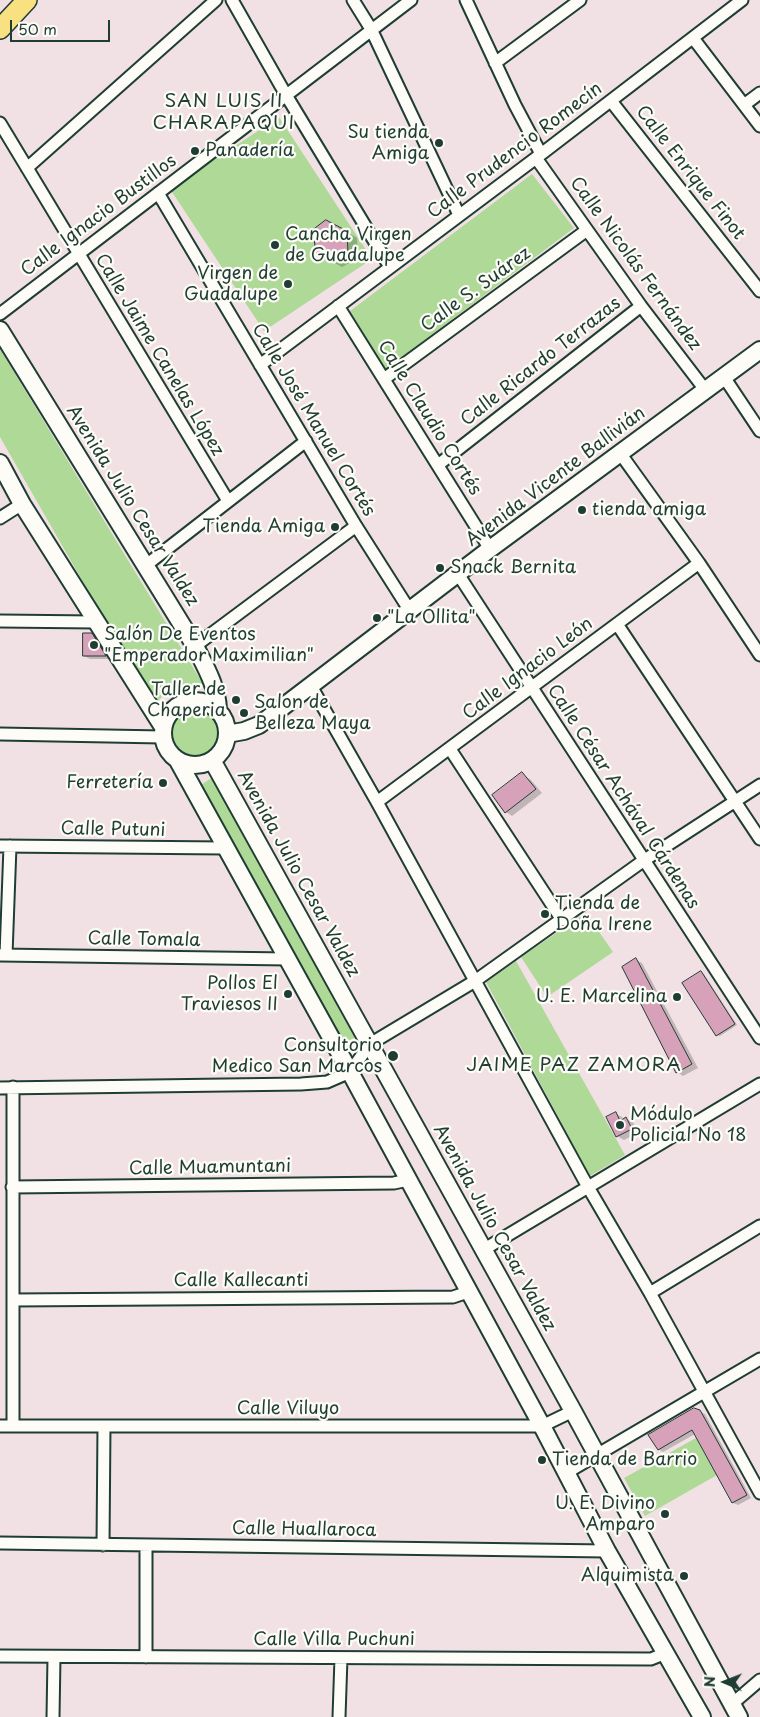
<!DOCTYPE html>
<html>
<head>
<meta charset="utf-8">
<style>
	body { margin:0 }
	#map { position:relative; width:760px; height:1717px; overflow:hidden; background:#f2e1e4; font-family:"Playpen Sans",sans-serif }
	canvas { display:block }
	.north { position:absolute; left:700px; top:1657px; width:50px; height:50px; -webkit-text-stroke:4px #fdfcf7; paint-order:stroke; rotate:271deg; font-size:14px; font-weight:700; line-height:20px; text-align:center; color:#1f3d34 }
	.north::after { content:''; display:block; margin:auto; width:18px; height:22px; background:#1f3d34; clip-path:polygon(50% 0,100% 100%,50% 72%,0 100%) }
	.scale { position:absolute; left:10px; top:20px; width:100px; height:22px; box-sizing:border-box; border:2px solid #1f3d34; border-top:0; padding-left:6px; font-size:15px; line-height:18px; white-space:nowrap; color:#1f3d34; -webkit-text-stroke:4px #fdfcf7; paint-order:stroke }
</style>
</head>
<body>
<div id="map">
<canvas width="760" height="1717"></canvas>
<div class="north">N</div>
<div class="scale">50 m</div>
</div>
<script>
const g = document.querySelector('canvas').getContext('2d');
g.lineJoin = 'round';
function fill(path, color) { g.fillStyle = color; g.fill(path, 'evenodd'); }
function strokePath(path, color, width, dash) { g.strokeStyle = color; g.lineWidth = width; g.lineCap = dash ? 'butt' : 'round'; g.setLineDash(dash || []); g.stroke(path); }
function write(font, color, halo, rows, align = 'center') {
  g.font = font + ' "Playpen Sans",sans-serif'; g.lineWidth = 4.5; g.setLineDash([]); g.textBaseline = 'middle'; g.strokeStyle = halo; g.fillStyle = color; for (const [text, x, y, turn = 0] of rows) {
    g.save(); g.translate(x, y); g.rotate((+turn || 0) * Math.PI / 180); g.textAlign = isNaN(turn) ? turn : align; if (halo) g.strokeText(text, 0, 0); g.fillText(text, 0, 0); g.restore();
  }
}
fill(new Path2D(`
	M 279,117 L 372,259 L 264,331 L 170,189 Z
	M 532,174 L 574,228 L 386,369 L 350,311 Z
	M 0,349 L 203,684 L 201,687 C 178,685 168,687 154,706 L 0,437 Z
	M169 732a25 25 0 1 1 50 0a25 25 0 1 1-50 0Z
	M 215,776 L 357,1036 L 344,1044 L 199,786 Z
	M 586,913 L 613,952 L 547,997 L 521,957 Z
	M 516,961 L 625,1155 L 590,1176 L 486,982 Z
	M 696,1438 L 717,1475 L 645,1516 L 624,1478 Z`), '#aed996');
fill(new Path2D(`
	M 347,232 L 357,238 L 358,258 L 342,267 L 317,253 Z
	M 91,634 L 98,638 L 112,659 L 90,659 L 84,656 Z
	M 522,774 L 531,780 L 542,793 L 512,816 L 506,812 Z
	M 636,960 L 642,963 L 698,1068 L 683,1076 L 677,1072 Z
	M 701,972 L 704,974 L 737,1025 L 720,1036 L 717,1035 Z
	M 616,1114 L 622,1117 L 623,1120 L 626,1119 L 633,1122 L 638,1133 L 624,1140 L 617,1136 Z
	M 699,1411 L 705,1414 L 751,1498 L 738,1505 L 733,1503 L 695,1434 L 663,1452 L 658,1449 Z`), '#0003');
const building = new Path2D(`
	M 326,220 L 347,231 L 348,253 L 331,262 L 316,254 L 313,230 Z
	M 83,633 L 92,633 L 106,656 L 83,656 Z
	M 522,772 L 536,789 L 505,813 L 492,795 Z
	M 636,958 L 692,1064 L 676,1073 L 622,967 Z
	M 701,971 L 735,1024 L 716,1036 L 682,983 Z
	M 616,1112 L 620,1121 L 626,1117 L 632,1129 L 616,1137 L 606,1117 Z
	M 694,1408 L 700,1410 L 747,1495 L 732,1503 L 692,1430 L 658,1450 L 648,1435 Z`);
fill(building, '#d7a2b9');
strokePath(building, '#1f3d34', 1);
const street = new Path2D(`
	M 232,0 L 286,95 L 390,267
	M 353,0 L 371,29 L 459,215
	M 466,0 L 515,105 L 541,154
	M 693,38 L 760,126
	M 495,63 L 580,0
	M 611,101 L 760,291
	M 744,105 L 760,93
	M 0,123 L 228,501
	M 536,158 L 641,306 L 706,391
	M 27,168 L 216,0
	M 158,193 L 356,526 L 410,611
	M 338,306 L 490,549
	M 0,314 L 411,0
	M 260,365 L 536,158 L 742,0
	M 724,377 L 760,431
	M 384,379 L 587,230
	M 620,453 L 699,563 L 760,655
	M 438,465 L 641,306
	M 0,518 L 22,504
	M 145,566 L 306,441
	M 458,574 L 760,1038
	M 0,621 L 95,622
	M 617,624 L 760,839
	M 195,646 L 356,526
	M 311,686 L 377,802 L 588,1187 L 650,1293 L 760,1493
	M 0,734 L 162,737
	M 450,749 L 562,920
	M 377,802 L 699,563
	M 0,846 L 225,848
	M 0,955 L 288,959
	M 6,955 L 10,846
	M 13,1087 L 13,1426
	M 0,1088 L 301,1084 L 327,1082 L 350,1072 L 370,1044 L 475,981 L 643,861 L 760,785
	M 12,1187 L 394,1183 L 408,1180
	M 483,1250 L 760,1084
	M 650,1293 L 760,1226
	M 13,1300 L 453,1297 L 468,1292
	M 0,1426 L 542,1426 L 573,1411
	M 566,1473 L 760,1359
	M 0,1543 L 607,1551
	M 103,1545 L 104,1426
	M 0,1656 L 651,1659 L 666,1653
	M 146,1657 L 146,1545
	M 732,1704 L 760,1680
	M 53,1717 L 54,1657
	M 339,1717 L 341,1658`);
const secondary = new Path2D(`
	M 0,330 L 195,646 C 205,666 217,686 218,709
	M 0,463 L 22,504 L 163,727
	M163 733a32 32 0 1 1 64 0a32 32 0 1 1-64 0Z
	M 227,734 L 244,731 L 259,725 L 490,549 L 760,350
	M 212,760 L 573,1411 L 739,1717
	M 178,761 L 350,1072 L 542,1426 L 607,1551 L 702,1717`);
const primary = new Path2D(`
	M 0,29 L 27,0`);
strokePath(street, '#1f3d34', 15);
strokePath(secondary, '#1f3d34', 20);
strokePath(primary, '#1f3d34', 22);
strokePath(street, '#fdfcf7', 11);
strokePath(secondary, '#fdfcf7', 16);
strokePath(primary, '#f9e181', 19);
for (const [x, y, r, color] of [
	[439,143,5,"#1f3d34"],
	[195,151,5,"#1f3d34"],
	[275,245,5,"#1f3d34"],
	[288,284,5,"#1f3d34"],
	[582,510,5,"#1f3d34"],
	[335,527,5,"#1f3d34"],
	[440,568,5,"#1f3d34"],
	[377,618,5,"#1f3d34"],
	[94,645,5,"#1f3d34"],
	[236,700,5,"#1f3d34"],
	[244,713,5,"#1f3d34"],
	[163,783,5,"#1f3d34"],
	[545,914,5,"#1f3d34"],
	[288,994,5,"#1f3d34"],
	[677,997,5,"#1f3d34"],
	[393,1056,6,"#1f3d34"],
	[620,1125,5,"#1f3d34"],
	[542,1460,5,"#1f3d34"],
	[665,1514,5,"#1f3d34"],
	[684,1576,5,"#1f3d34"]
]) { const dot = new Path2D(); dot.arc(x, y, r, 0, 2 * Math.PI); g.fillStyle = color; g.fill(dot); strokePath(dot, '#fdfcf7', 2); }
write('18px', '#1f3d34', '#fdfcf7', [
	["Su tienda",429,133],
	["Amiga",429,154],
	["Panadería",205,151,"left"],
	["Cancha Virgen",285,235,"left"],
	["de Guadalupe",285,256,"left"],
	["Virgen de",278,274],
	["Guadalupe",278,295],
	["tienda amiga",592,510,"left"],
	["Tienda Amiga",325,527],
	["Snack Bernita",450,568,"left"],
	["\"La Ollita\"",387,618,"left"],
	["Salón De Eventos",104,635,"left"],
	["\"Emperador Maximilian\"",104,656,"left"],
	["Taller de",226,690],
	["Chaperia",226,711],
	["Salon de",254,703,"left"],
	["Belleza Maya",254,724,"left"],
	["Ferretería",153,783],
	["Tienda de",555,904,"left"],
	["Doña Irene",555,925,"left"],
	["Pollos El",278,984],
	["Traviesos II",278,1005],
	["U. E. Marcelina",667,997],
	["Consultorio",382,1046],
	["Medico San Marcos",382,1067],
	["Módulo",630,1115,"left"],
	["Policial No 18",630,1136,"left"],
	["Tienda de Barrio",552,1460,"left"],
	["U. E. Divino",655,1504],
	["Amparo",655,1525],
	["Alquimista",674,1576]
], 'right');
write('18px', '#1f3d34', '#fdfcf7', [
	["Calle Prudencio Romecín",515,151,-37],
	["Calle Enrique Finot",690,173,52],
	["Calle Ignacio Bustillos",99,216,-37],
	["Calle Nicolás Fernández",635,264,54],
	["Calle S. Suárez",476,290,-36],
	["Calle Jaime Canelas López",159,355,59],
	["Calle Ricardo Terrazas",541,362,-38],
	["Calle Claudio Cortés",429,418,58],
	["Calle José Manuel Cortés",313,420,59],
	["Avenida Vicente Ballivián",556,477,-37],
	["Avenida Julio Cesar Valdez",132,506,58],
	["Calle Ignacio León",528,669,-37],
	["Calle César Achával Cárdenas",623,797,57],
	["Calle Putuni",113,830,1],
	["Avenida Julio Cesar Valdez",298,874,61],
	["Calle Tomala",144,940,1],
	["Calle Muamuntani",210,1168,-1],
	["Avenida Julio Cesar Valdez",494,1228,61],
	["Calle Kallecanti",241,1281],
	["Calle Viluyo",288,1409],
	["Calle Huallaroca",304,1530,1],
	["Calle Villa Puchuni",334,1640]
]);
g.letterSpacing = '1px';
write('19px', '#1f3d34', '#fdfcf7', [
	["SAN LUIS II",224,102],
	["CHARAPAQUI",224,124],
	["JAIME PAZ ZAMORA",574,1066]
]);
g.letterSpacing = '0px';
</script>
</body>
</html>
